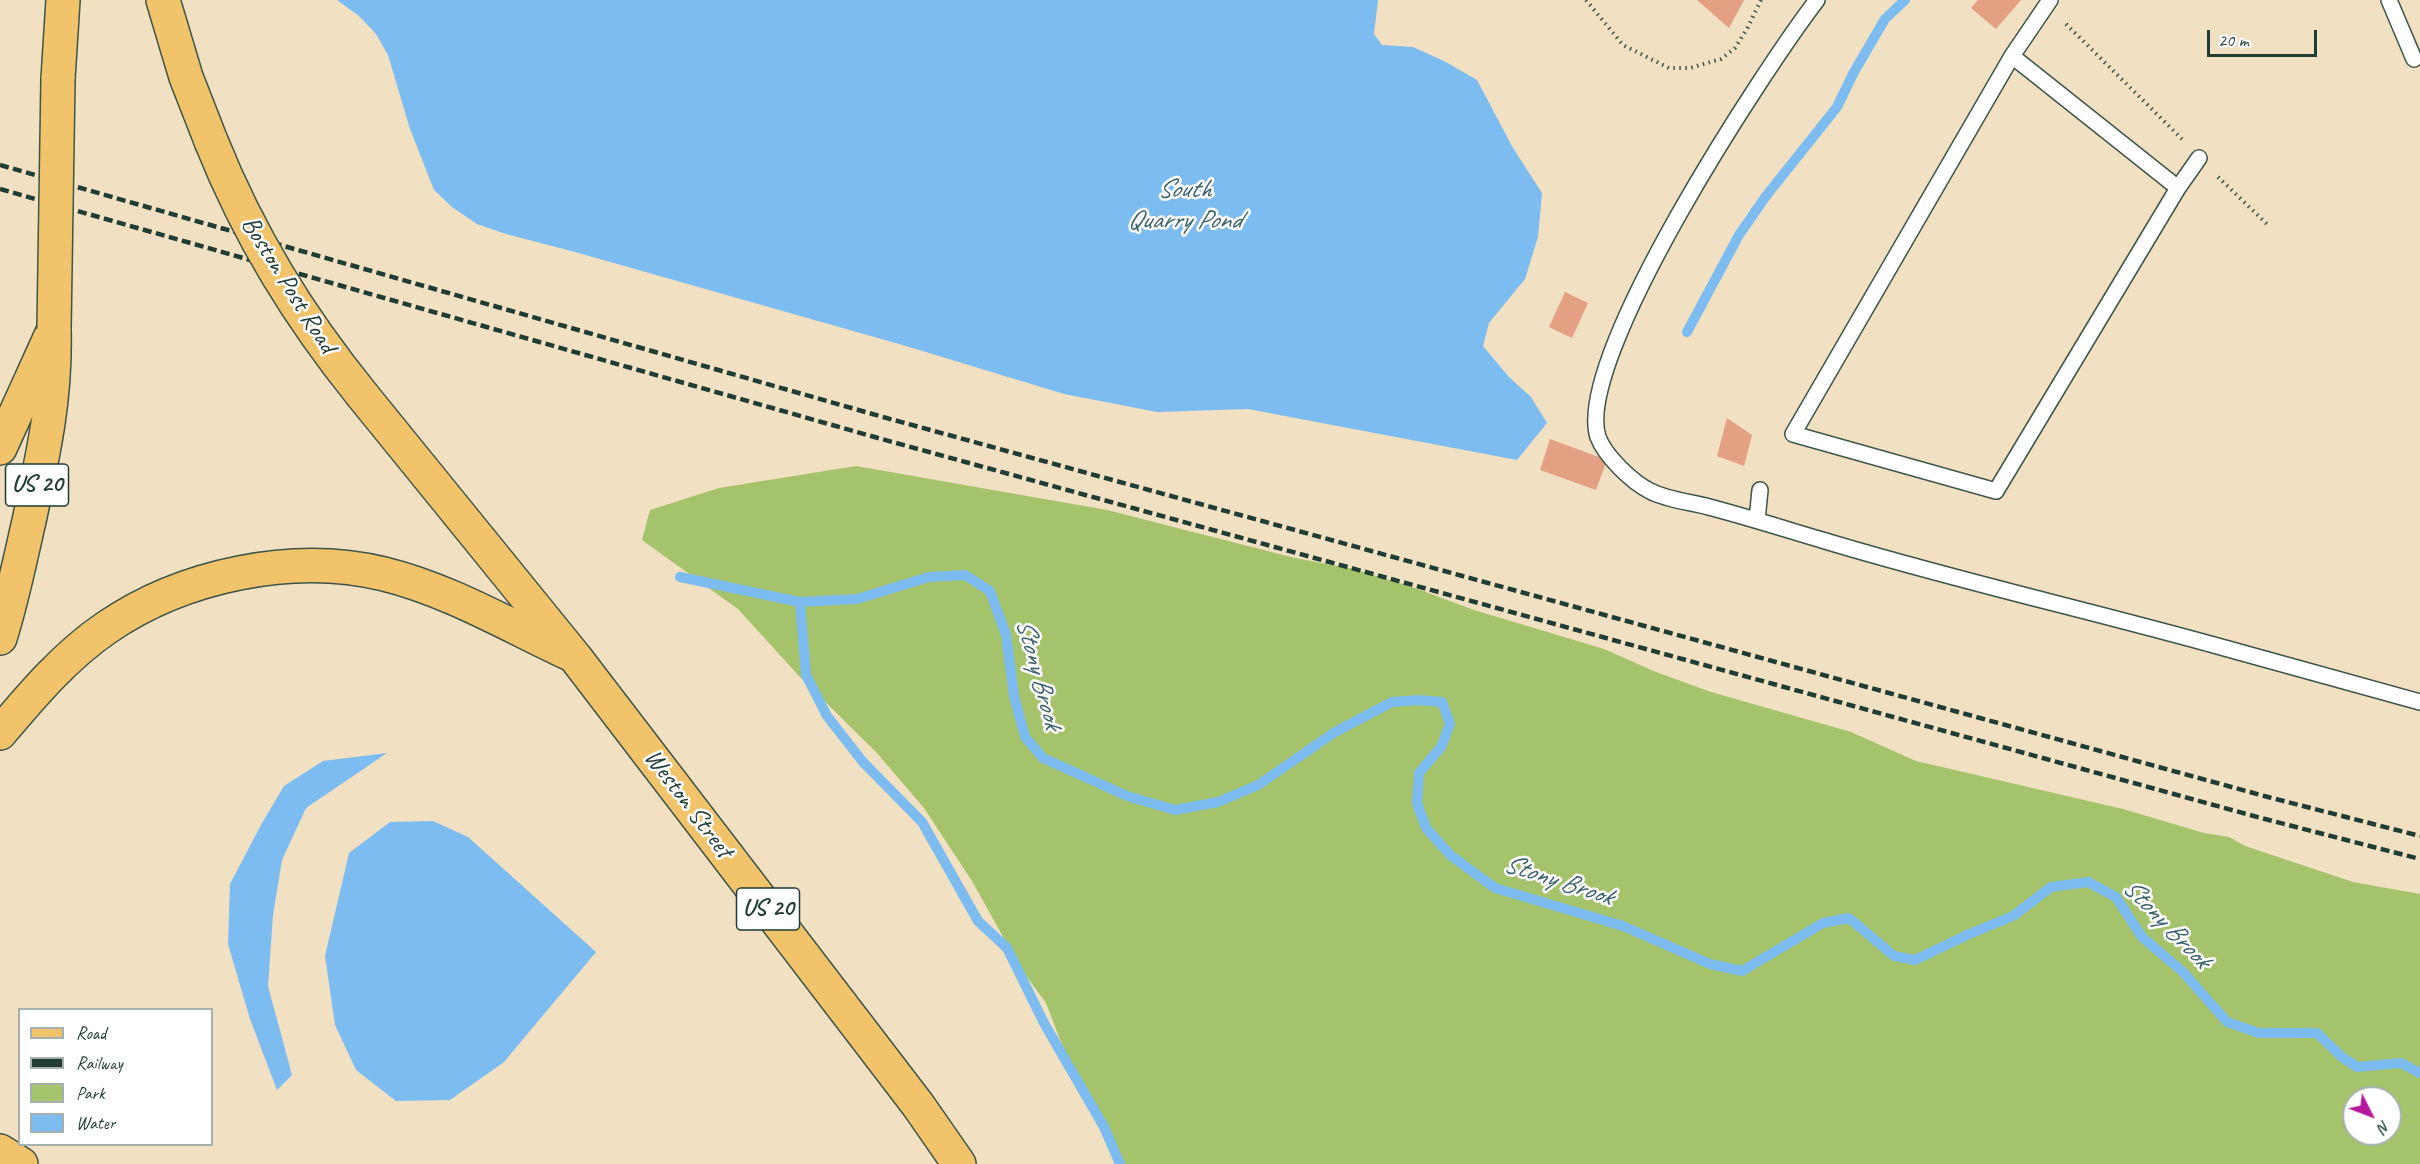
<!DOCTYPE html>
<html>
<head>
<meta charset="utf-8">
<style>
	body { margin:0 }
	#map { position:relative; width:2420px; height:1164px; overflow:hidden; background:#f1e0c1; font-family:Caveat,sans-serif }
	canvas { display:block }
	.legend { position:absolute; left:18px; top:1008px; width:195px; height:138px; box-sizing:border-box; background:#fff; border:2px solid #a5b1ae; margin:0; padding:8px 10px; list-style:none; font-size:18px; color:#1f3d34 }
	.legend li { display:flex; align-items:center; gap:12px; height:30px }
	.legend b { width:30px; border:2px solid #a5b1ae }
	.north { position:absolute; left:2342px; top:1086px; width:60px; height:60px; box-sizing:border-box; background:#fff; border:2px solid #a5b1ae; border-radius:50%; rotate:132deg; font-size:16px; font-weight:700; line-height:24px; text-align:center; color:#1f3d34 }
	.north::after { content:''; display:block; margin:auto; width:21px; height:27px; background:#b5179e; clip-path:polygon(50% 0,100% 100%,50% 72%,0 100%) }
	.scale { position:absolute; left:2207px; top:30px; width:110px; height:27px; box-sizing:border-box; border:3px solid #1f3d34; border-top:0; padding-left:8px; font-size:18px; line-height:21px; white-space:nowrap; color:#1f3d34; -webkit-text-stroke:4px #fff; paint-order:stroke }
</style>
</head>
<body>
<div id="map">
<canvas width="2420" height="1164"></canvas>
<ul class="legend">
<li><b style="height:8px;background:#f1c36a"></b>Road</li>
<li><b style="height:8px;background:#1f3d34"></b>Railway</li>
<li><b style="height:16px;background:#a4c36b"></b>Park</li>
<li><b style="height:16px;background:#7dbcf1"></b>Water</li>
</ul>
<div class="north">N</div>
<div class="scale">20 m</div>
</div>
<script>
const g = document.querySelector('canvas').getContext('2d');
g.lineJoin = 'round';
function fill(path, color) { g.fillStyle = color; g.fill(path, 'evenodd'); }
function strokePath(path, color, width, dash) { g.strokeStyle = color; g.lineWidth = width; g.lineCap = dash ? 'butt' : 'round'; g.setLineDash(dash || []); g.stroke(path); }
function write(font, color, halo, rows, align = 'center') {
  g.font = font + ' Caveat,sans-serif'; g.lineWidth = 5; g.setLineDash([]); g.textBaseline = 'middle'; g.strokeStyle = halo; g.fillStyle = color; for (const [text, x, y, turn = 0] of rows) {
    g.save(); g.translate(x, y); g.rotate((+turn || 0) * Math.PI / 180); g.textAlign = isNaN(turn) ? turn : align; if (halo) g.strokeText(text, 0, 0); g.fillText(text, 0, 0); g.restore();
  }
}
fill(new Path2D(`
	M 856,466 L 1107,510 L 1295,558 L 1354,569 L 1415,588 L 1474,610 L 1604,649 L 1656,672 L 1711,692 L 1851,732 L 1916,761 L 2123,809 L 2204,833 L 2229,837 L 2245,846 L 2353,882 L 2420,894 L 2420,1164 L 1125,1164 L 1064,1050 L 1046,1003 L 1021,969 L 972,881 L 924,808 L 876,752 L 799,676 L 738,609 L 642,540 L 650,510 L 719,488 ZM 2354,1098 L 2390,1098 L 2390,1134 L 2354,1134 Z`), '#a4c36b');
fill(new Path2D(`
	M 337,0 L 1378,0 L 1374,34 L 1382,45 L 1413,47 L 1444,61 L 1477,80 L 1513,148 L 1542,193 L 1538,237 L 1525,279 L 1489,323 L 1483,346 L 1509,377 L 1531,397 L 1547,423 L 1517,460 L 1248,409 L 1157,412 L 1064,394 L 906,346 L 575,252 L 506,234 L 477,224 L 452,207 L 434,190 L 410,129 L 388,55 L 376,34 L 359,16 Z
	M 387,753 L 306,808 L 282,860 L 273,915 L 268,986 L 292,1075 L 277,1090 L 250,1019 L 228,944 L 230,884 L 262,823 L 284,786 L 323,761 Z
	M 433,821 L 468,837 L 596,952 L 504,1062 L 450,1100 L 396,1101 L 356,1070 L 335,1025 L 325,956 L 349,853 L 390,822 Z`), '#7dbcf1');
strokePath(new Path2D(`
	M 1687,332 L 1739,235 L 1766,196 L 1837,107 L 1854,72 L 1885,19 L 1905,0
	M 680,577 L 800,602 L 857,599 L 929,577 L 965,575 L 990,591 L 1006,635 L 1014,696 L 1025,737 L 1043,758 L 1127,796 L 1175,810 L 1218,802 L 1258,785 L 1335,732 L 1392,702 L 1418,700 L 1442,702 L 1450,724 L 1441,747 L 1419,773 L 1417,803 L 1426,828 L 1450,855 L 1495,888 L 1623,926 L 1710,964 L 1742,971 L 1823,923 L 1849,918 L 1894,956 L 1915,960 L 1967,935 L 2013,916 L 2051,887 L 2088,882 L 2116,897 L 2142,937 L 2183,972 L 2227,1022 L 2259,1033 L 2317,1033 L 2342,1057 L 2357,1067 L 2401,1063 L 2420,1073
	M 800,602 L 806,675 L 827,716 L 863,762 L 922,822 L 978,921 L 1007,948 L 1044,1023 L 1104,1127 L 1120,1164`), '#7dbcf1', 10);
fill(new Path2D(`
	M 1697,0 L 1744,0 L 1729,28 Z
	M 1978,0 L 2021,0 L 1996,29 L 1971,8 Z
	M 1565,292 L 1588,303 L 1572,338 L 1549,327 Z
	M 1727,418 L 1752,435 L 1744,466 L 1717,456 Z
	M 1550,439 L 1607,460 L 1596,490 L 1540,470 Z`), '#e3a083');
const service = new Path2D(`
	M 1817,0 C 1765,68 1573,359 1598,437 C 1605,456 1632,482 1650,491 C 1667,500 1691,502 1709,507 C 1747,517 1785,529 1822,540 C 1954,580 2088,610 2221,647 C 2287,665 2354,684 2420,702
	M 2050,0 L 2012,56 L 1793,434 L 1996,491 L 2178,188 L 2199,158
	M 2389,0 L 2414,59
	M 2012,56 L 2178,188
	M 1757,520 L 1760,490`);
const primary = new Path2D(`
	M 163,0 L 186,77 L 211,141
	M 58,79 L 63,0
	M 363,396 L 575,657 L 918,1105 L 959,1164
	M 0,638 C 12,600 20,560 29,521 C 43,455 56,399 54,329
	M 0,733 C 32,695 65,656 106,628 C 183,575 293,552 384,574 C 449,590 508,625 568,653`);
const motorway = new Path2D(`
	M 0,448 L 54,329
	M 0,1151 L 21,1164`);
strokePath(service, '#3e5549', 18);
strokePath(primary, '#3e5549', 36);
strokePath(motorway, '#3e5549', 36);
strokePath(new Path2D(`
	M 1586,0 L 1623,45 L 1669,68 L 1690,68 L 1721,59 L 1735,48 L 1747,29 L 1761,0
	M 2066,24 L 2182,139
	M 2218,177 L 2269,226`), '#3e5549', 4, [1.5, 4.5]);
strokePath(service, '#fff', 15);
strokePath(primary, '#f1c36a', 33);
strokePath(motorway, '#f1c36a', 33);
strokePath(new Path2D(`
	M 0,165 L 883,417 L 2268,797 L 2420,836
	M 0,189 L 878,438 L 2261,818 L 2420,859`), '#1f3d34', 4.5, [9, 4.5]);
const primaryBridge = new Path2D(`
	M 211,141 C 249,236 299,317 363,396
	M 54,329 L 58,79`);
strokePath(primaryBridge, '#3e5549', 36, []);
strokePath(primaryBridge, '#f1c36a', 33);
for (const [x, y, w] of [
	[37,485,63],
	[768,909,63]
]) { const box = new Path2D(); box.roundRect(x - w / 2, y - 21, w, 42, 4.5); g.fillStyle = '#fff'; g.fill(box); strokePath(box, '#1f3d34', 1.5); }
write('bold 24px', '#1f3d34', null, [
	["US 20",37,485],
	["US 20",768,909]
]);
write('26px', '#1f3d34', '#fff', [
	["Boston Post Road",288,285,58],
	["Weston Street",688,804,53]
]);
write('italic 27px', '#3b636d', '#fff', [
	["South",1184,190],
	["Quarry Pond",1184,221],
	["Stony Brook",1038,674,75],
	["Stony Brook",1558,881,18],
	["Stony Brook",2166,924,46]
]);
</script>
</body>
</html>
